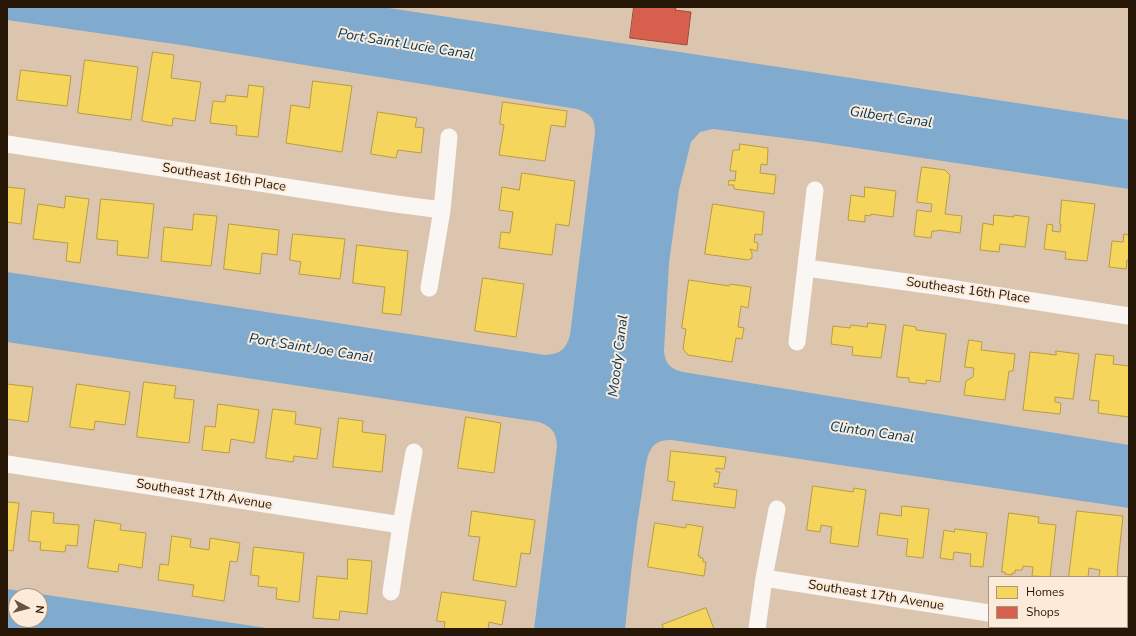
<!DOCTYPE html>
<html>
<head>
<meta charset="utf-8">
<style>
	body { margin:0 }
	#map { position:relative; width:1136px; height:636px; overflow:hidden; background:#dcc5af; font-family:"Nunito Sans",sans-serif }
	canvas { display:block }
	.frame { position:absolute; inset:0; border:8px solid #261707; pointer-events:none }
	.legend { position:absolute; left:988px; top:576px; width:140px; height:52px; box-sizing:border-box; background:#fdebda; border:1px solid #a79686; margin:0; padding:5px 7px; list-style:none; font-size:12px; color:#261707 }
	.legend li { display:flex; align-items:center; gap:8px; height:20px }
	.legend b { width:20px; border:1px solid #a79686 }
	.north { position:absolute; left:8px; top:588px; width:40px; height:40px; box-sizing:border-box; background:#fdebda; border:1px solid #a79686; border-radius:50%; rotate:97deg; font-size:11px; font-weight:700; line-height:16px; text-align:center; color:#261707 }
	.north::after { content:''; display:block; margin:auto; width:14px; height:18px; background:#665442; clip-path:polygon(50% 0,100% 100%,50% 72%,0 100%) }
</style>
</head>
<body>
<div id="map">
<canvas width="1136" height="636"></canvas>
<div class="frame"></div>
<ul class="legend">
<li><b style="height:11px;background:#f6d55c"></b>Homes</li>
<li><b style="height:11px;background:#d6604d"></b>Shops</li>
</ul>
<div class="north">N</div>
</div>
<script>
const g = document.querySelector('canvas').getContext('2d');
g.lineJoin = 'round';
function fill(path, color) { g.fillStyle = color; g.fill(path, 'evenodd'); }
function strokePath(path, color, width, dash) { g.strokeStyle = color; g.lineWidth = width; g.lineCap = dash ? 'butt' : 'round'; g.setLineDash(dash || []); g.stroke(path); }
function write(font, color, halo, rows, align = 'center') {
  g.font = font + ' "Nunito Sans",sans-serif'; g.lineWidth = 4; g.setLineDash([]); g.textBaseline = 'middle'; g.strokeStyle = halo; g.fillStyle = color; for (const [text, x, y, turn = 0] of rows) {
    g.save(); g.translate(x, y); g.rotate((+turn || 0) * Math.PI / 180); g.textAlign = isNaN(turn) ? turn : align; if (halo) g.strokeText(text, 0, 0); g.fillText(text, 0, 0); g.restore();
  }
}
fill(new Path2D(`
	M 7,7 L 382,7 L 1129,120 L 1129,189 L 816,142 L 713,129 L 700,132 L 691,142 L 679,190 L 669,263 L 664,351 C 665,363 670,369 683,372 L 1129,445 L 1129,508 L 672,440 C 663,440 656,441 651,449 C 645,459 645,474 643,485 C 635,533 630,581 625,629 L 534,629 L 557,446 C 556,432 552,427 539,422 L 7,342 L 7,272 L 545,355 C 560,354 566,350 570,335 L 595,133 C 595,118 591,114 577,109 L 181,45 L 7,20 Z
	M 7,589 L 273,629 L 7,629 ZM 16,596 L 40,596 L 40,620 L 16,620 Z`), '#80abce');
const homes = new Path2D(`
	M 153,52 L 174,55 L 171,78 L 201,82 L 195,121 L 173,118 L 172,126 L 142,121 Z
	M 85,60 L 138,67 L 131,120 L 78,113 Z
	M 21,70 L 71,76 L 67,106 L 17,100 Z
	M 313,81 L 352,86 L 342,152 L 286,143 L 291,105 L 309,108 Z
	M 249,85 L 264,87 L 258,137 L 236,135 L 237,126 L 210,123 L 213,101 L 225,102 L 226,95 L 247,97 Z
	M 503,102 L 567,111 L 565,127 L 551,125 L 545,161 L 499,155 L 504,125 L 500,124 Z
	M 378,112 L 417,118 L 415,127 L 424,128 L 421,153 L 398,150 L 396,158 L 371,154 Z
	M 740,144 L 768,148 L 767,165 L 761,164 L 760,173 L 776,175 L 774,194 L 734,189 L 734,185 L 728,185 L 729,180 L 735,181 L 736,171 L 730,171 L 733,150 L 739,150 Z
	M 922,167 L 945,170 L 950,175 L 945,214 L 962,216 L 960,233 L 938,230 L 938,231 L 932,231 L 931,238 L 914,236 L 917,210 L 931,212 L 932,204 L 917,202 Z
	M 522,173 L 575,181 L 569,226 L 556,224 L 552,255 L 499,248 L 501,232 L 510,233 L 513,212 L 499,210 L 502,187 L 519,190 Z
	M 7,187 L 25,189 L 21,224 L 7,222 Z
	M 865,187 L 896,191 L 893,217 L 871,214 L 870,216 L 865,215 L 865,222 L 848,220 L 851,195 L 864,197 Z
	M 66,196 L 89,199 L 80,263 L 66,261 L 68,243 L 33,239 L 38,204 L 64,208 Z
	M 101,199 L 154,204 L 148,258 L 117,255 L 118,241 L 97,239 Z
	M 1062,200 L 1095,204 L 1087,261 L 1065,259 L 1066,252 L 1044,249 L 1047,224 L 1053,225 L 1052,231 L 1060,232 L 1061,224 L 1060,224 Z
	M 713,204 L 764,212 L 762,235 L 755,234 L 754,242 L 758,243 L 757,251 L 750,249 L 752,253 L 752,258 L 748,260 L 705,254 Z
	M 194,214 L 217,216 L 211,266 L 161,261 L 164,227 L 192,230 Z
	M 994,215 L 1014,217 L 1014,215 L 1029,217 L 1025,247 L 1000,244 L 999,252 L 980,250 L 983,223 L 993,225 Z
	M 229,224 L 279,230 L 277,255 L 262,253 L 260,274 L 224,269 Z
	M 293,234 L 345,239 L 340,279 L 299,274 L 301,262 L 290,260 Z
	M 1124,234 L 1129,235 L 1129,260 L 1127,260 L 1126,269 L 1109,267 L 1112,241 L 1123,242 Z
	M 357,245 L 408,251 L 401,315 L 382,313 L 385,287 L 353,283 Z
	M 483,278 L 524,284 L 516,337 L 475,331 Z
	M 689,280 L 729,286 L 730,284 L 751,287 L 748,308 L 741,306 L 738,327 L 744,328 L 742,339 L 736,338 L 732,362 L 688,355 L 683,349 L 686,329 L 682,328 Z
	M 868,323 L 886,325 L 881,358 L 852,355 L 853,347 L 831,344 L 833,326 L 850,328 L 851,325 L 867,327 Z
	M 904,325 L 916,327 L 916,330 L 946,334 L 940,382 L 926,380 L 926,384 L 909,382 L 909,378 L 897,377 Z
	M 969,340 L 982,342 L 981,350 L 1015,354 L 1013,371 L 1009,371 L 1005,400 L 964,395 L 966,381 L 973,377 L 974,368 L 965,367 Z
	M 1056,351 L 1079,354 L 1073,399 L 1055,397 L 1055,402 L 1061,403 L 1060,414 L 1023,410 L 1030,352 L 1056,355 Z
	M 1096,354 L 1114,356 L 1113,364 L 1129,366 L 1129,417 L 1098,413 L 1099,401 L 1090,400 Z
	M 144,382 L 176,386 L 174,398 L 194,400 L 189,443 L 137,437 Z
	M 7,384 L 33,387 L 28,422 L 7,419 Z
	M 77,384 L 130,392 L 125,425 L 95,421 L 94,430 L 70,427 Z
	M 218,404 L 259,410 L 254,443 L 231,439 L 229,453 L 202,450 L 205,426 L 215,427 Z
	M 273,409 L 296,412 L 295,424 L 321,428 L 317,459 L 294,456 L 293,462 L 266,458 Z
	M 466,417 L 501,423 L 494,473 L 458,468 Z
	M 339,418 L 363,421 L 362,432 L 386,435 L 382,472 L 333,467 Z
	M 671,451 L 726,457 L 724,469 L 716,468 L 716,472 L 720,472 L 718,484 L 714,483 L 714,487 L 737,490 L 735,508 L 672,500 L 675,482 L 668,481 Z
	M 813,486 L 853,492 L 854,488 L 866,490 L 858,547 L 830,543 L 832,527 L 821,525 L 820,532 L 807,530 Z
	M 7,502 L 19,503 L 13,551 L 7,550 Z
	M 902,506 L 929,509 L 923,558 L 906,556 L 908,539 L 877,535 L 880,513 L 901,516 Z
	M 32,511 L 54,513 L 53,523 L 79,525 L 77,546 L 66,545 L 65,552 L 40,550 L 41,542 L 29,541 Z
	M 472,511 L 535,520 L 530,554 L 521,553 L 516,587 L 473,580 L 480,537 L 469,536 Z
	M 1077,511 L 1123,516 L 1117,572 L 1118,572 L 1117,577 L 1099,577 L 1100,570 L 1089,568 L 1088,577 L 1069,577 Z
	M 1009,513 L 1039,517 L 1038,523 L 1056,525 L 1050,577 L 1032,576 L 1033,567 L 1023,566 L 1022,570 L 1015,570 L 1015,573 L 1012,573 L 1012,575 L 1005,574 L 1005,572 L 1002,572 Z
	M 95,520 L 121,524 L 120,530 L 146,533 L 142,568 L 119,564 L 118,572 L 88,568 Z
	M 655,523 L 686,528 L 686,524 L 703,527 L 698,556 L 700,556 L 700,558 L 703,558 L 703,562 L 706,562 L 704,576 L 648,567 Z
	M 955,529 L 987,533 L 983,567 L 970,566 L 971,554 L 954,552 L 953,560 L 940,558 L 944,530 L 954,532 Z
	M 172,536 L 191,539 L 190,547 L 209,550 L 210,538 L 240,543 L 237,562 L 230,561 L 224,601 L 192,596 L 194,585 L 158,580 L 160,564 L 168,565 Z
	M 254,547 L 304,553 L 299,602 L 276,599 L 277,588 L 258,586 L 259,576 L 251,575 Z
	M 348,559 L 372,561 L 367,614 L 340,611 L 339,620 L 313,618 L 317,576 L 347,579 Z
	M 442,592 L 506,601 L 502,625 L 489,622 L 488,629 L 444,629 L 445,622 L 437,621 Z
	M 706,608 L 714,629 L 664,629 L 662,625 Z`);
fill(homes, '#f6d55c');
strokePath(homes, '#b89c42', 1);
const shops = new Path2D(`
	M 634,7 L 671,7 L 676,8 L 675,10 L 691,12 L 687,45 L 630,38 Z`);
fill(shops, '#d6604d');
strokePath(shops, '#a14a38', 1);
strokePath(new Path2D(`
	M 7,144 L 396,204 L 442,210 L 449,137
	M 807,268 L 949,288 L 1129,316
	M 429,288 L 442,210
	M 797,342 L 815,190
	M 7,464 L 401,525 L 414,452
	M 777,509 L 764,578 L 989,613
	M 391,592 L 401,525
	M 1081,627 L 1094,629
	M 757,629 L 764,578`), '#faf6f3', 17);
write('13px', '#261707', '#fdebda', [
	["Southeast 16th Place",224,178,9],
	["Southeast 16th Place",968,291,8],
	["Southeast 17th Avenue",204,495,9],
	["Southeast 17th Avenue",876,596,9]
]);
write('italic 14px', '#003b61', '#fdebda', [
	["Port Saint Lucie Canal",406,45,9],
	["Gilbert Canal",891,118,8],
	["Port Saint Joe Canal",311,349,9],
	["Moody Canal",619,356,-83],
	["Clinton Canal",872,433,8]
]);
</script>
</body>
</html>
